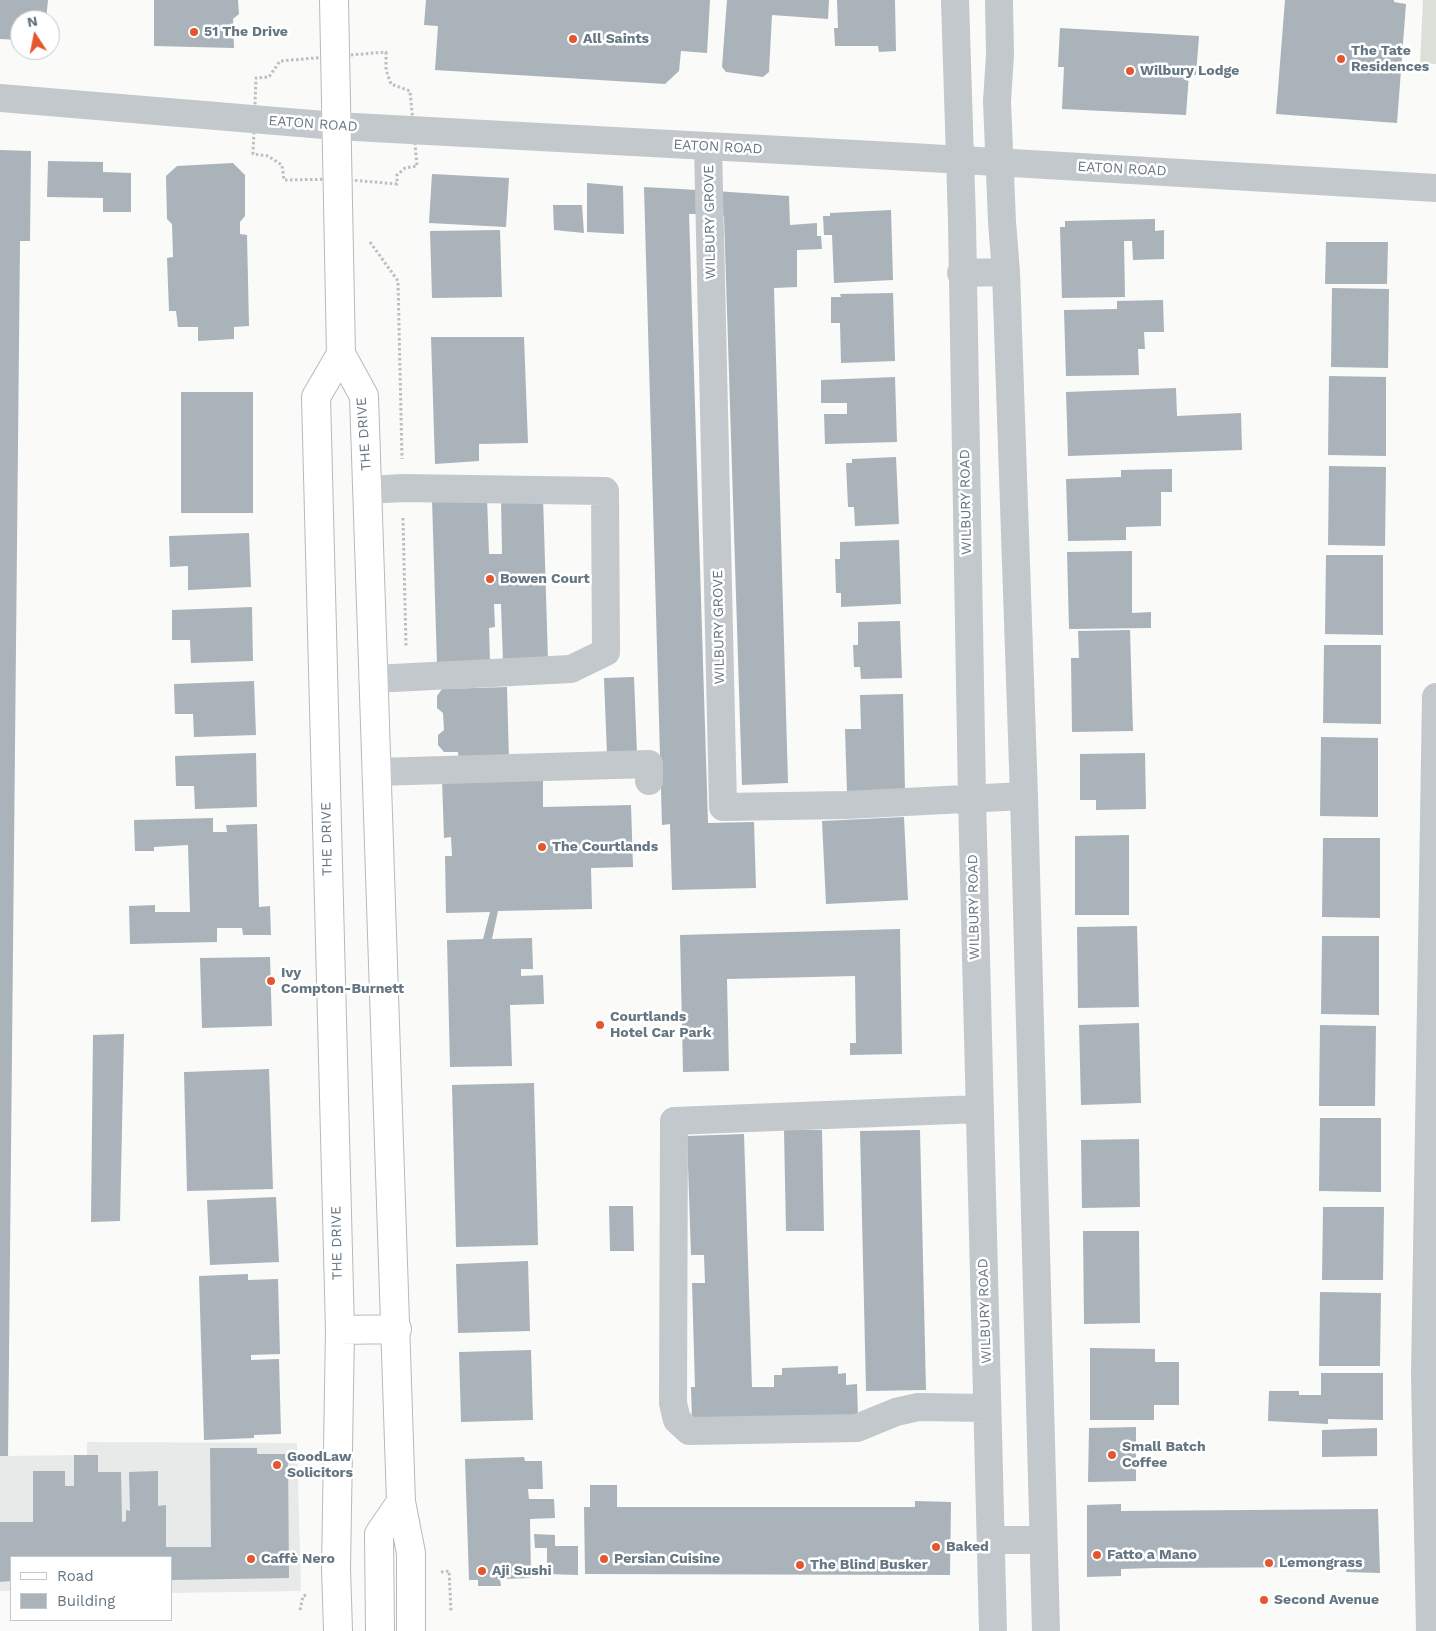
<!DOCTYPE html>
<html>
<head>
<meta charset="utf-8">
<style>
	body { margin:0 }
	#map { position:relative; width:1436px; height:1631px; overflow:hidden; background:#fafaf8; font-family:"Work Sans",sans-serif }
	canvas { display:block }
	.legend { position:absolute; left:10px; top:1556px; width:162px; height:65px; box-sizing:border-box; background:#fff; border:1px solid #c1c8cd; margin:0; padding:6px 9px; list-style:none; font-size:15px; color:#657683 }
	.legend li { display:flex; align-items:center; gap:10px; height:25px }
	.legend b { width:25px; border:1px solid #c1c8cd }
	.north { position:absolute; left:10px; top:10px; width:50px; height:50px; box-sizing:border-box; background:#fff; border:1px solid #c1c8cd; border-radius:50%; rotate:349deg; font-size:14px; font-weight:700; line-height:20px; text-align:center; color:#657683 }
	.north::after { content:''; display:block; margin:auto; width:18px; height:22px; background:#e4572e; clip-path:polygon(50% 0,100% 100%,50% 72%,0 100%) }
</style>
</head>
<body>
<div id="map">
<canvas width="1436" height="1631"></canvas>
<ul class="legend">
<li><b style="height:6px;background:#fff"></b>Road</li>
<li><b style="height:14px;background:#aab3b9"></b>Building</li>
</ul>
<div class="north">N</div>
</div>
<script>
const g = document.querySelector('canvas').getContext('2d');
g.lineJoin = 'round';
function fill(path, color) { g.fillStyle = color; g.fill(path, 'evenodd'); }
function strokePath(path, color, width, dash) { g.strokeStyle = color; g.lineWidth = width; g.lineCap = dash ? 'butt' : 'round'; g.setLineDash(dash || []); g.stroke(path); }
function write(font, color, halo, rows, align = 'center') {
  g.font = font + ' "Work Sans",sans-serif'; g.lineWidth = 5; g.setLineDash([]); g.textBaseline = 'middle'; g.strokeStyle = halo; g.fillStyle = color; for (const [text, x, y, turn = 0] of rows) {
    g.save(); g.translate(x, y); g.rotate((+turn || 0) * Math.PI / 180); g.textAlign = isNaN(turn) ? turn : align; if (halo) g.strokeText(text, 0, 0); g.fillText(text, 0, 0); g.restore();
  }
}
fill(new Path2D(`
	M 87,1442 L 297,1443 L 301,1591 L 171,1593 L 171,1557 L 11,1557 L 11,1591 L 0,1591 L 0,1456 L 87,1455 Z`), '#e8e9e9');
fill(new Path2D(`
	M 1423,0 L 1436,0 L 1436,64 L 1420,64 Z`), '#dadfd7');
fill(new Path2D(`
	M 0,0 L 48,0 L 46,20 L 20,20 L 20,40 L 0,39 Z
	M 154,0 L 238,0 L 239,14 L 233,19 L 234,48 L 154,46 Z
	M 426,0 L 710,0 L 707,53 L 681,51 L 679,71 L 665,84 L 435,70 L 438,26 L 424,25 Z
	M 727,0 L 829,0 L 828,19 L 772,15 L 769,72 L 763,77 L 726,72 L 722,67 Z
	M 837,0 L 895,0 L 896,51 L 879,52 L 878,46 L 835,46 L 834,28 L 838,28 Z
	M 1285,0 L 1394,0 L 1394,2 L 1406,4 L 1397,123 L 1276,114 Z
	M 1060,28 L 1199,36 L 1196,75 L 1189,74 L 1186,115 L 1062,109 L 1064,67 L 1058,67 Z
	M 0,150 L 31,151 L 30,241 L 20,241 L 8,1456 L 0,1456 Z
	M 48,161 L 103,162 L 103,172 L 131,173 L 131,212 L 103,212 L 103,198 L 47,197 Z
	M 233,163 L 245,175 L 245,216 L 240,222 L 240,234 L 247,235 L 249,326 L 234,327 L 234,339 L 198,341 L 198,327 L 178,327 L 176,311 L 169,311 L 167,258 L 173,257 L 172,224 L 167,219 L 166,176 L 177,166 Z
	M 432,174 L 509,178 L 506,227 L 429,223 Z
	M 587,183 L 623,186 L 624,234 L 587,232 Z
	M 644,187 L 698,190 L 699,214 L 689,214 L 708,823 L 754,822 L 756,888 L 672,890 L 670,824 L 662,825 Z
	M 715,191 L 789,196 L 790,225 L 817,223 L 817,236 L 821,236 L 822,249 L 797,250 L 797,287 L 774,288 L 788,783 L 742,785 L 724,216 L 716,216 Z
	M 553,205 L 582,205 L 584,233 L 554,230 Z
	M 891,210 L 893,280 L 834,283 L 832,235 L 824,235 L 823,216 L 830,216 L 830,213 Z
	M 1155,219 L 1155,231 L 1164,230 L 1164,259 L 1133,260 L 1132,241 L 1124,241 L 1125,297 L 1062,298 L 1060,227 L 1065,227 L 1065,221 Z
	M 500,230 L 502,297 L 432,298 L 430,231 Z
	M 1326,242 L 1388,242 L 1387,284 L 1325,284 Z
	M 1332,288 L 1389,289 L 1388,368 L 1331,367 Z
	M 893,293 L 895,361 L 841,363 L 840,323 L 831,323 L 831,297 L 841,297 L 840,294 Z
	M 1163,300 L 1164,332 L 1144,332 L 1145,349 L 1138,349 L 1139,375 L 1066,376 L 1064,310 L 1117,309 L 1117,301 Z
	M 431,337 L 524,337 L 528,443 L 479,444 L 479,461 L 435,464 Z
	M 1329,376 L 1386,377 L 1386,456 L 1328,455 Z
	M 895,377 L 897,442 L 825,444 L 824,414 L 847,414 L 847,403 L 821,403 L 821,380 Z
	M 1176,388 L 1177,416 L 1241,413 L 1242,450 L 1068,456 L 1066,392 Z
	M 181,392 L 253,392 L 253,513 L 181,513 Z
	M 896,457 L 899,524 L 855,526 L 854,507 L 848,507 L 846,463 L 852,463 L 852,459 Z
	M 1329,466 L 1386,467 L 1385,546 L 1328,545 Z
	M 1172,469 L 1172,492 L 1161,492 L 1161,526 L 1126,527 L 1126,540 L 1068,541 L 1066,479 L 1121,477 L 1121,470 Z
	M 543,496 L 548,661 L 503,662 L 501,604 L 494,604 L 495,627 L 489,628 L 490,663 L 437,665 L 432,499 L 487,497 L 489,554 L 502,554 L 501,498 Z
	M 249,533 L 251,587 L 188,590 L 188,566 L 170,567 L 169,536 Z
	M 899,540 L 901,604 L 841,607 L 841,593 L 836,593 L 835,559 L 840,559 L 840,542 Z
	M 1132,551 L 1132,613 L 1151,612 L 1151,628 L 1069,629 L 1067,552 Z
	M 1326,555 L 1383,555 L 1383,635 L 1325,634 Z
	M 252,607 L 253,661 L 191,663 L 190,640 L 172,640 L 172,610 Z
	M 900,621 L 902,678 L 861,679 L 860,667 L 854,667 L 853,645 L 858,645 L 858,622 Z
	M 1130,630 L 1133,731 L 1072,732 L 1071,658 L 1079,658 L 1078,631 Z
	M 1324,645 L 1381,645 L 1381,724 L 1323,723 Z
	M 634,677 L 637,754 L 607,755 L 604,678 Z
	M 254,681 L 256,735 L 194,737 L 193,714 L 175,714 L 174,684 Z
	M 507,687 L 509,761 L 459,762 L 458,752 L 444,752 L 438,745 L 438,735 L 444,730 L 443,713 L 437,708 L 437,696 L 442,689 Z
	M 903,694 L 905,792 L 847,793 L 845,729 L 861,729 L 860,695 Z
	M 1321,737 L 1378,738 L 1378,817 L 1320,816 Z
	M 256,753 L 257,807 L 195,809 L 194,786 L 176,786 L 175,756 Z
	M 1145,753 L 1146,809 L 1096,810 L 1096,800 L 1080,800 L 1080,754 Z
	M 543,775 L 543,807 L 631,805 L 633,867 L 591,868 L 592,909 L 498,911 L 492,939 L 532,938 L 533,969 L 521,969 L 521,976 L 543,975 L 544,1004 L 510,1005 L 512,1066 L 450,1067 L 447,940 L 483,939 L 490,912 L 446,913 L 445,856 L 452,856 L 451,837 L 444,838 L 442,780 Z
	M 904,817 L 908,900 L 826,904 L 822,821 Z
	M 213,818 L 213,832 L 227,832 L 226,825 L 257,824 L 259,907 L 270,906 L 271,935 L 243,935 L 242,928 L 217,928 L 217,942 L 130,944 L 129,906 L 155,905 L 155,912 L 190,912 L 188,845 L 154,847 L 154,851 L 135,851 L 134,820 Z
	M 1129,835 L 1129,915 L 1075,915 L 1075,836 Z
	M 1323,838 L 1380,838 L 1380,918 L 1322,917 Z
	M 1137,926 L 1139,1007 L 1078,1008 L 1077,927 Z
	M 900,929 L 902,1054 L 850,1055 L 850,1043 L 856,1043 L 855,976 L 727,979 L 729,1071 L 683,1072 L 680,935 Z
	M 1322,936 L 1379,936 L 1379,1015 L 1321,1014 Z
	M 270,957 L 272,1026 L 202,1028 L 200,958 Z
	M 1139,1023 L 1141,1103 L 1081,1105 L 1079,1025 Z
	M 1320,1025 L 1376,1026 L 1375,1106 L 1319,1106 Z
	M 124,1034 L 120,1221 L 91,1222 L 93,1035 Z
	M 269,1069 L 273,1189 L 187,1191 L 184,1072 Z
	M 534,1083 L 538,1245 L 456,1247 L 452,1085 Z
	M 1320,1118 L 1381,1118 L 1381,1192 L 1319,1191 Z
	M 784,1130 L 822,1130 L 824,1231 L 786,1231 Z
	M 920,1130 L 926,1390 L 866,1391 L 860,1131 Z
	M 744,1134 L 752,1387 L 774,1387 L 774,1375 L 782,1375 L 782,1368 L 838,1366 L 838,1374 L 846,1373 L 846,1385 L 857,1384 L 858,1417 L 692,1422 L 691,1387 L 695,1387 L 692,1283 L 705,1283 L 704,1255 L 691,1255 L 687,1136 Z
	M 1139,1139 L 1140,1207 L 1082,1208 L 1081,1140 Z
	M 276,1197 L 279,1262 L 210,1265 L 207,1200 Z
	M 609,1206 L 633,1206 L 634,1251 L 610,1251 Z
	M 1323,1207 L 1384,1207 L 1383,1280 L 1322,1280 Z
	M 1083,1231 L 1139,1231 L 1140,1323 L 1084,1324 Z
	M 528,1261 L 530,1331 L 458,1333 L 456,1264 Z
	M 248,1274 L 248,1280 L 278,1279 L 280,1354 L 251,1355 L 251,1360 L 279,1359 L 281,1434 L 254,1435 L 254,1438 L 204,1440 L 199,1276 Z
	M 1320,1292 L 1381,1293 L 1380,1366 L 1319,1366 Z
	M 1090,1348 L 1155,1349 L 1155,1362 L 1179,1362 L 1179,1405 L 1154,1405 L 1154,1420 L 1090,1420 Z
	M 531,1350 L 533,1420 L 461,1422 L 459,1352 Z
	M 1321,1373 L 1383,1373 L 1383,1420 L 1328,1419 L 1328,1424 L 1268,1421 L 1269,1391 L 1299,1391 L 1299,1395 L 1321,1395 Z
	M 1136,1427 L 1136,1481 L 1088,1482 L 1089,1428 Z
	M 1377,1428 L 1377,1456 L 1322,1457 L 1322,1430 Z
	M 210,1448 L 257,1448 L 257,1454 L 288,1454 L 289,1578 L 171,1580 L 171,1557 L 11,1557 L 11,1581 L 0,1582 L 0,1522 L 33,1522 L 33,1471 L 65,1471 L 65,1486 L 74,1486 L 74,1455 L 98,1455 L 98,1472 L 121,1472 L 122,1522 L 126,1521 L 126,1510 L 130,1511 L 129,1472 L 158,1471 L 158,1506 L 166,1505 L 166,1547 L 211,1547 Z
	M 524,1457 L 525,1461 L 542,1461 L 543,1489 L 528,1489 L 529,1499 L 554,1499 L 555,1518 L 530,1519 L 531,1578 L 500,1579 L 501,1586 L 478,1586 L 478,1580 L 469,1580 L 465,1459 Z
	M 590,1485 L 617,1485 L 617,1507 L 915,1507 L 915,1501 L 951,1502 L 950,1575 L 585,1574 L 584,1507 L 590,1507 Z
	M 1121,1504 L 1121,1511 L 1378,1509 L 1380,1573 L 1346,1572 L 1347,1567 L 1154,1568 L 1121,1569 L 1121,1576 L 1087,1577 L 1087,1505 Z
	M 534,1534 L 555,1535 L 555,1546 L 578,1546 L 578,1575 L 547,1574 L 547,1548 L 535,1548 Z`), '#aab3b9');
const major = new Path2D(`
	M 334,0 L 341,354 L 364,396 L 401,1502 L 411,1553 L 411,1631
	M 340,1330 L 397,1329
	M 338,1631 L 336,1568 L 340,1330 L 316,397 L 341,354
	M 380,1631 L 379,1534 L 401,1502`);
strokePath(major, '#b5babe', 30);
strokePath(new Path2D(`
	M 386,52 L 386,70 L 391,84 L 410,91 L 417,166 L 405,168 L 397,175 L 397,184 L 339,179 L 284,180 L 282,165 L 268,156 L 253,154 L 256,78 L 269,77 L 280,61 Z
	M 370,242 L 398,281 L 402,459
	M 403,518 L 406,646
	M 441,1572 L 449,1571 L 451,1611
	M 300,1610 L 303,1596 L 306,1595`), '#bbbfc2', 3, [2.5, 2.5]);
strokePath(new Path2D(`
	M 955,0 L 962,222 L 972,798 L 993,1631
	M 999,0 L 1000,55 L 997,101 L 1002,222 L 1006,272 L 1024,796 L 1046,1631
	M 0,98 L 336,126 L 911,157 L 1436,188
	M 708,146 L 723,807 L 846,805 L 1024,796
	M 961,273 L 1006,272
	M 367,490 L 403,488 L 605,491 L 606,652 L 571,669 L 373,679
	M 376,772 L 649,764 L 649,781
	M 979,1109 L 674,1121 L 673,1403 L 677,1420 L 689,1431 L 857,1428 L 896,1412 L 918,1407 L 987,1408
	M 991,1540 L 1043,1540
	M 1430,1631 L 1425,1375 L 1436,697`), '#c3c8cc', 28);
strokePath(major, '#fff', 28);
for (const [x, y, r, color] of [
	[194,32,5,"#e4572e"],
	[573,39,5,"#e4572e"],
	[1341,59,5,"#e4572e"],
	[1130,71,5,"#e4572e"],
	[490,579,5,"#e4572e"],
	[542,847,5,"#e4572e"],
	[271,981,5,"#e4572e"],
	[600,1025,5,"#e4572e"],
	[1112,1455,5,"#e4572e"],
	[277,1465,5,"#e4572e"],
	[936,1547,5,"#e4572e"],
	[1097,1555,5,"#e4572e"],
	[251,1559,5,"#e4572e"],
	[604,1559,5,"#e4572e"],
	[1269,1563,5,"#e4572e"],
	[800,1565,5,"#e4572e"],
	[482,1571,5,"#e4572e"],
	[1264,1600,5,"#e4572e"]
]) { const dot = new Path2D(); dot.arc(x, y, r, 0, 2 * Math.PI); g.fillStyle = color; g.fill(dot); strokePath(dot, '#fff', 2); }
write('bold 14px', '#657683', '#fff', [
	["51 The Drive",204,32],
	["All Saints",583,39],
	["The Tate",1351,51],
	["Residences",1351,67],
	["Wilbury Lodge",1140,71],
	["Bowen Court",500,579],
	["The Courtlands",552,847],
	["Ivy",281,973],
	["Compton-Burnett",281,989],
	["Courtlands",610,1017],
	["Hotel Car Park",610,1033],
	["Small Batch",1122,1447],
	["Coffee",1122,1463],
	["GoodLaw",287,1457],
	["Solicitors",287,1473],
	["Baked",946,1547],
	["Fatto a Mano",1107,1555],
	["Caffè Nero",261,1559],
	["Persian Cuisine",614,1559],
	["Lemongrass",1279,1563],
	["The Blind Busker",810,1565],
	["Aji Sushi",492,1571],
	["Second Avenue",1274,1600]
], 'left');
write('14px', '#657683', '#fff', [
	["EATON ROAD",313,124,4],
	["EATON ROAD",718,147,3],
	["EATON ROAD",1122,169,3],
	["WILBURY GROVE",710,222,-91],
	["THE DRIVE",364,434,-94],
	["WILBURY ROAD",966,502,-91],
	["WILBURY GROVE",719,627,-91],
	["THE DRIVE",327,839,-91],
	["WILBURY ROAD",974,907,-91],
	["THE DRIVE",337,1243,-91],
	["WILBURY ROAD",985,1311,-92]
]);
</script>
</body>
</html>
